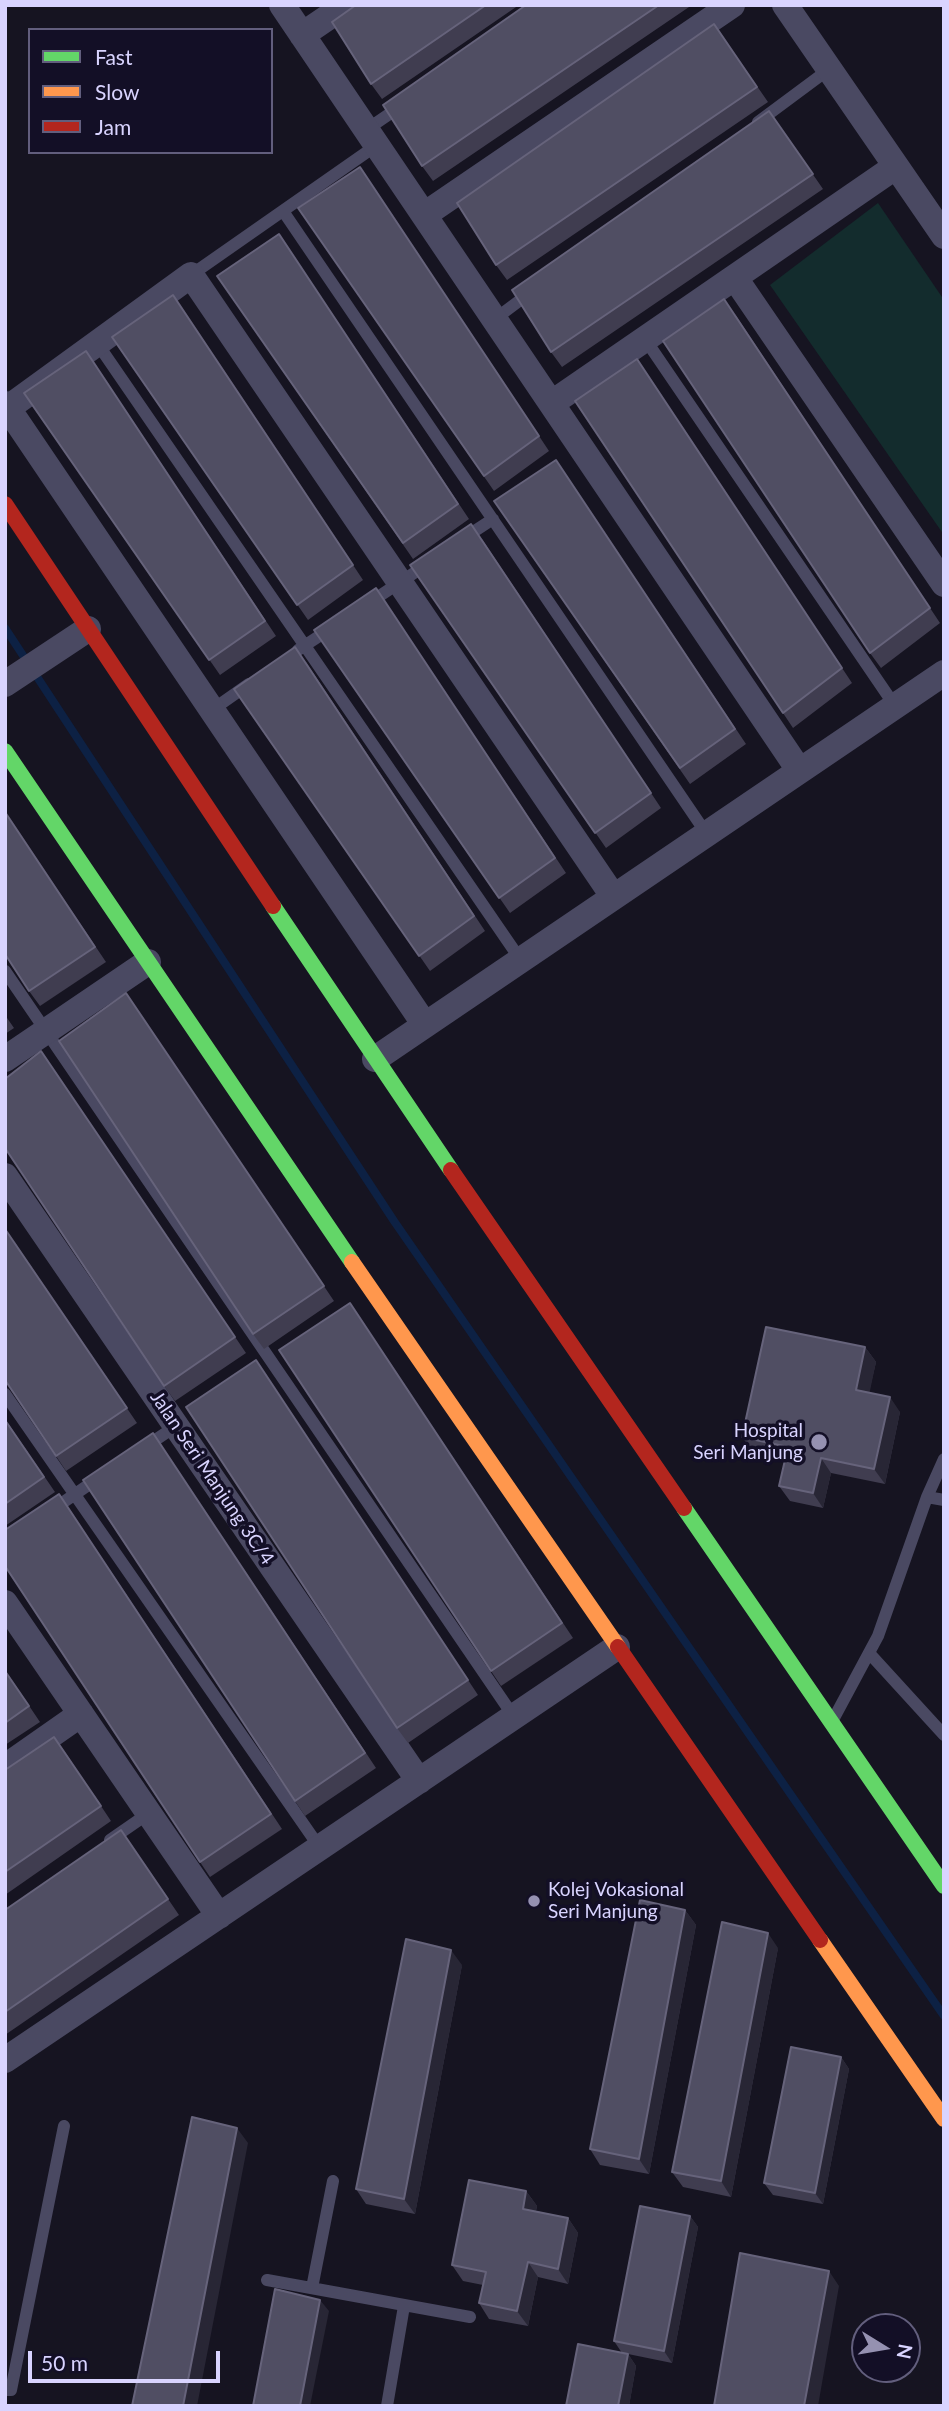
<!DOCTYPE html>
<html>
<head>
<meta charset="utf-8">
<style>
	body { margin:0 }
	#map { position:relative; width:949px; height:2411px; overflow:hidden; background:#161421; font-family:Lato,sans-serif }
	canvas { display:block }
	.frame { position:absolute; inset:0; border:7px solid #d9d4ff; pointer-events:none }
	.legend { position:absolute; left:28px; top:28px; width:245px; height:126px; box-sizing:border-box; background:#130f26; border:2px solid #625e7d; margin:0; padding:9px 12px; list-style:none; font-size:21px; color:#d9d4ff }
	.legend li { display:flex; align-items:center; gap:14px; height:35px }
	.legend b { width:35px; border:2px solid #625e7d }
	.north { position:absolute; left:851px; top:2313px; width:70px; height:70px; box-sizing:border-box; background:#130f26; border:2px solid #625e7d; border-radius:50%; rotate:101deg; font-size:19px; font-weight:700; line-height:28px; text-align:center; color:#d9d4ff }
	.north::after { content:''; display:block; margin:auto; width:24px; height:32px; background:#9591b1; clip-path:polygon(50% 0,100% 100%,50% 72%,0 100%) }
	.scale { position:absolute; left:28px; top:2351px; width:192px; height:32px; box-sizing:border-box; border:4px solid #d9d4ff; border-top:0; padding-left:9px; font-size:21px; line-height:24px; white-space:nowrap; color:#d9d4ff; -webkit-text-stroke:5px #130f26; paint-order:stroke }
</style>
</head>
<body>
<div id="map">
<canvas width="949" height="2411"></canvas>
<div class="frame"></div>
<ul class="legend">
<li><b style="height:9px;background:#63d668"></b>Fast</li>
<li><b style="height:9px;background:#ff974d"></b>Slow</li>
<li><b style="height:9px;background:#b3261e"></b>Jam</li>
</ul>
<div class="north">N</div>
<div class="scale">50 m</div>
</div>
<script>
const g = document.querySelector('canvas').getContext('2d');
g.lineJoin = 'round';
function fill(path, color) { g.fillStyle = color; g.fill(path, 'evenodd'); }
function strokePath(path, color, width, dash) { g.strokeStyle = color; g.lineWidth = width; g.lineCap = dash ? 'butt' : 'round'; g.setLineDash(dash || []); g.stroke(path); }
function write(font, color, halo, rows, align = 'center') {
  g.font = font + ' Lato,sans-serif'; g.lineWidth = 7; g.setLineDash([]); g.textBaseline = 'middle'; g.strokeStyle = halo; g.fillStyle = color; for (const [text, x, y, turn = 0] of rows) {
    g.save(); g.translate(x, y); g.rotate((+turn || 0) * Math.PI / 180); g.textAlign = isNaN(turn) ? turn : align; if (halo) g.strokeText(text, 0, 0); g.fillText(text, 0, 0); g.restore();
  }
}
fill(new Path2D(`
	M 878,203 L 944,300 L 944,535 L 770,285 Z`), '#132c2d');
strokePath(new Path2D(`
	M 5,628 L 394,1221 L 944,2016`), '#0d2144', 8);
strokePath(new Path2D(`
	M 758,122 L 828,70
	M 366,130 L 401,106
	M 283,211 L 706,833
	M 191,275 L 377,145
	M 495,319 L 531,292
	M 645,339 L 895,706
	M 97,343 L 520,959
	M 464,538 L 493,519
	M 369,603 L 426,565
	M 298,650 L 333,627
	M 212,710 L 249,684
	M 5,971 L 514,1717
	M 5,1394 L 320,1848
	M 145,1447 L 176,1426
	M 927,1497 L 944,1500
	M 52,1510 L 100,1477
	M 870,1654 L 944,1735
	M 834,1718 L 878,1636 L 927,1497 L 944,1459
	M 110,1840 L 149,1813
	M 267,2280 L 470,2317
	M 312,2288 L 333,2181
	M 5,2390 L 11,2390 L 64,2126
	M 387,2406 L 404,2306`), '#4a4962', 12);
strokePath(new Path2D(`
	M 282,5 L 799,770
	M 785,5 L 944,236
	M 302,35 L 346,5
	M 424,215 L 732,5
	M 735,278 L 944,584
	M 552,403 L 895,167
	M 5,404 L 425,1025
	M 8,408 L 191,275 L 613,896
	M 5,684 L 88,629
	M 5,1059 L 148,962
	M 375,1059 L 944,673
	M 5,1176 L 419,1781
	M 5,1603 L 219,1916
	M 5,1767 L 81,1714
	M 5,2060 L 617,1647`), '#4a4962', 26);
strokePath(new Path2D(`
	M 5,751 L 352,1262
	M 273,906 L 451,1170
	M 684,1508 L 944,1886`), '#63d668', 16);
strokePath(new Path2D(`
	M 352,1262 L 618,1647
	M 820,1940 L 944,2119`), '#ff974d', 16);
strokePath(new Path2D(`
	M 5,504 L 273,906
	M 451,1170 L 684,1508
	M 618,1647 L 820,1940`), '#b3261e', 16);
fill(new Path2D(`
	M 356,5 L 519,5 L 382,99 L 371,84 Z
	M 526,5 L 692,5 L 433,181 L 422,166 Z
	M 714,24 L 768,102 L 507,280 L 496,265 Z
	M 769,111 L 823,189 L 562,367 L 551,352 Z
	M 370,182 L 549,451 L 494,491 L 298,208 Z
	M 279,234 L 469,519 L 413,559 L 217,276 Z
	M 184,311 L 363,580 L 308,620 L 112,337 Z
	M 735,314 L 940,623 L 881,668 L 870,653 Z
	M 637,359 L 852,683 L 793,728 L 783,713 Z
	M 96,366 L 276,636 L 220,675 L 24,393 Z
	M 566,475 L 746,744 L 690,784 L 494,501 Z
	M 482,539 L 661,808 L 606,848 L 410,565 Z
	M 386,604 L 566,873 L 510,913 L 314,630 Z
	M 306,662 L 485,931 L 430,971 L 234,689 Z
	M 5,812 L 106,962 L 40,1006 L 29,991 Z
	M 126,993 L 334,1301 L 264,1349 L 253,1334 Z
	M 5,1015 L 14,1028 L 5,1034 Z
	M 51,1066 L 246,1353 L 175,1401 L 164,1386 Z
	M 5,1229 L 137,1423 L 66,1471 L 56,1456 Z
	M 350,1303 L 573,1638 L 501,1686 L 491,1671 Z
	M 865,1347 L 876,1362 L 869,1392 L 900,1412 L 885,1484 L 831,1473 L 823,1508 L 790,1501 L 779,1486 L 785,1459 L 753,1452 L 742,1437 Z
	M 256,1360 L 478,1695 L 408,1743 L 397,1728 Z
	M 5,1419 L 55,1492 L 5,1526 Z
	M 153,1433 L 376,1768 L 305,1816 L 295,1801 Z
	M 70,1510 L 282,1829 L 210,1877 L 200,1862 Z
	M 5,1670 L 40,1722 L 5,1745 Z
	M 65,1752 L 111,1821 L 5,1895 L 5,1770 Z
	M 121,1830 L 179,1915 L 5,2035 L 5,1910 Z
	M 685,1910 L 696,1925 L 649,2174 L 600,2165 L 590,2149 Z
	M 778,1948 L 731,2197 L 683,2187 L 672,2172 Z
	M 462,1965 L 415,2214 L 366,2204 L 356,2189 Z
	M 841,2057 L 849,2069 L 823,2204 L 773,2195 L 764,2183 Z
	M 526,2191 L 537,2206 L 536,2211 L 568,2218 L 578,2233 L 568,2284 L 538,2277 L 528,2326 L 489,2319 L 479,2303 L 483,2285 L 463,2281 L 452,2265 Z
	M 690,2216 L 698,2227 L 672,2363 L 628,2354 L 636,2366 L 629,2406 L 566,2406 L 622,2353 L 614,2341 Z`), '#403d50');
fill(new Path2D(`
	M 865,1347 L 876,1362 L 867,1405 L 856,1390 Z
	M 890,1397 L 900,1412 L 885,1484 L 874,1469 Z
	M 821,1458 L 831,1473 L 823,1508 L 813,1493 Z
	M 685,1910 L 696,1925 L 649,2174 L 639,2159 Z
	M 768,1933 L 778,1948 L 731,2197 L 721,2181 Z
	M 451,1950 L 462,1965 L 415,2214 L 404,2199 Z
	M 841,2057 L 849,2069 L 823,2204 L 815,2193 Z
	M 237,2128 L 248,2143 L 197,2406 L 183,2406 Z
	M 526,2191 L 537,2206 L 533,2224 L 523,2209 Z
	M 690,2216 L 698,2227 L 672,2363 L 664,2351 Z
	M 568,2218 L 578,2233 L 568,2284 L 558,2269 Z
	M 528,2262 L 538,2277 L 528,2326 L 517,2311 Z
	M 829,2271 L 839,2286 L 818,2406 L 804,2406 Z
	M 320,2300 L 329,2311 L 310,2406 L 300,2406 Z
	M 628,2354 L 636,2366 L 629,2406 L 618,2406 Z`), '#282635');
const building = new Path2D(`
	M 356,5 L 486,5 L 371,84 L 332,22 Z
	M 526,5 L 659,5 L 422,166 L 383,105 Z
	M 714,24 L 757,87 L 496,265 L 457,203 Z
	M 769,111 L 813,174 L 551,352 L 512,290 Z
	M 360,167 L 539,436 L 484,476 L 298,208 Z
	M 279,234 L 458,504 L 403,543 L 217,276 Z
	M 173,295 L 353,565 L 297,605 L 112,337 Z
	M 724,299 L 930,608 L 870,653 L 663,341 Z
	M 86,351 L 265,621 L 209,660 L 24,393 Z
	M 637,359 L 842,668 L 783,713 L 575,401 Z
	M 556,460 L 735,729 L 680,768 L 494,501 Z
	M 471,524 L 651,793 L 595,833 L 410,565 Z
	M 376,588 L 555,858 L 499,898 L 314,630 Z
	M 295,647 L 474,916 L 419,956 L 234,689 Z
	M 5,812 L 95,947 L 29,991 L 5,954 Z
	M 126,993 L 324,1286 L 253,1334 L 59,1041 Z
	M 41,1051 L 235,1337 L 164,1386 L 5,1148 L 5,1079 Z
	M 5,1229 L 127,1408 L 56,1456 L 5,1380 Z
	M 350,1303 L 562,1623 L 491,1671 L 279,1350 Z
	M 766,1327 L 865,1347 L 856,1390 L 890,1397 L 874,1469 L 821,1458 L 813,1493 L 779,1486 L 788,1447 L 742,1437 Z
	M 256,1360 L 468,1680 L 397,1728 L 186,1407 Z
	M 5,1420 L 44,1477 L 5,1504 Z
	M 153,1433 L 365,1753 L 295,1801 L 83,1480 Z
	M 59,1494 L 271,1814 L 200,1862 L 5,1566 L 5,1530 Z
	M 5,1671 L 29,1706 L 5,1723 Z
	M 54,1737 L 101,1806 L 5,1872 L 5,1770 Z
	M 121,1830 L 168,1899 L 5,2012 L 5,1910 Z
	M 640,1900 L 685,1910 L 639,2159 L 590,2149 Z
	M 722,1922 L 768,1933 L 721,2181 L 672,2172 Z
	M 406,1939 L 451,1950 L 404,2199 L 356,2189 Z
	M 791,2047 L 841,2057 L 815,2193 L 764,2183 Z
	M 192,2117 L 237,2128 L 183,2406 L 132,2406 Z
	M 469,2180 L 526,2191 L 523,2209 L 568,2218 L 558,2269 L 528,2262 L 517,2311 L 479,2303 L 486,2272 L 452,2265 Z
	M 640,2206 L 690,2216 L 664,2351 L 614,2341 Z
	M 740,2253 L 829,2271 L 804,2406 L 714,2406 Z
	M 275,2289 L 320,2300 L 300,2406 L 253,2406 Z
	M 578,2344 L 628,2354 L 618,2406 L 566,2406 Z`);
fill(building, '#504e63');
strokePath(building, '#66637b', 2);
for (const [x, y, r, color] of [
	[819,1442,9,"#9591b1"],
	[534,1901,7,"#9591b1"]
]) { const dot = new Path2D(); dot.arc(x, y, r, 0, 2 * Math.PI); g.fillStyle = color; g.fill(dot); strokePath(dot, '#130f26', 2.5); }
write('19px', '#d9d4ff', '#130f26', [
	["Hospital",803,1431],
	["Seri Manjung",803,1453],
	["Kolej Vokasional",548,1890,"left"],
	["Seri Manjung",548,1912,"left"]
], 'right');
write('19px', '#d9d4ff', '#130f26', [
	["Jalan Seri Manjung 3C/4",212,1478,56]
]);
</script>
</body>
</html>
